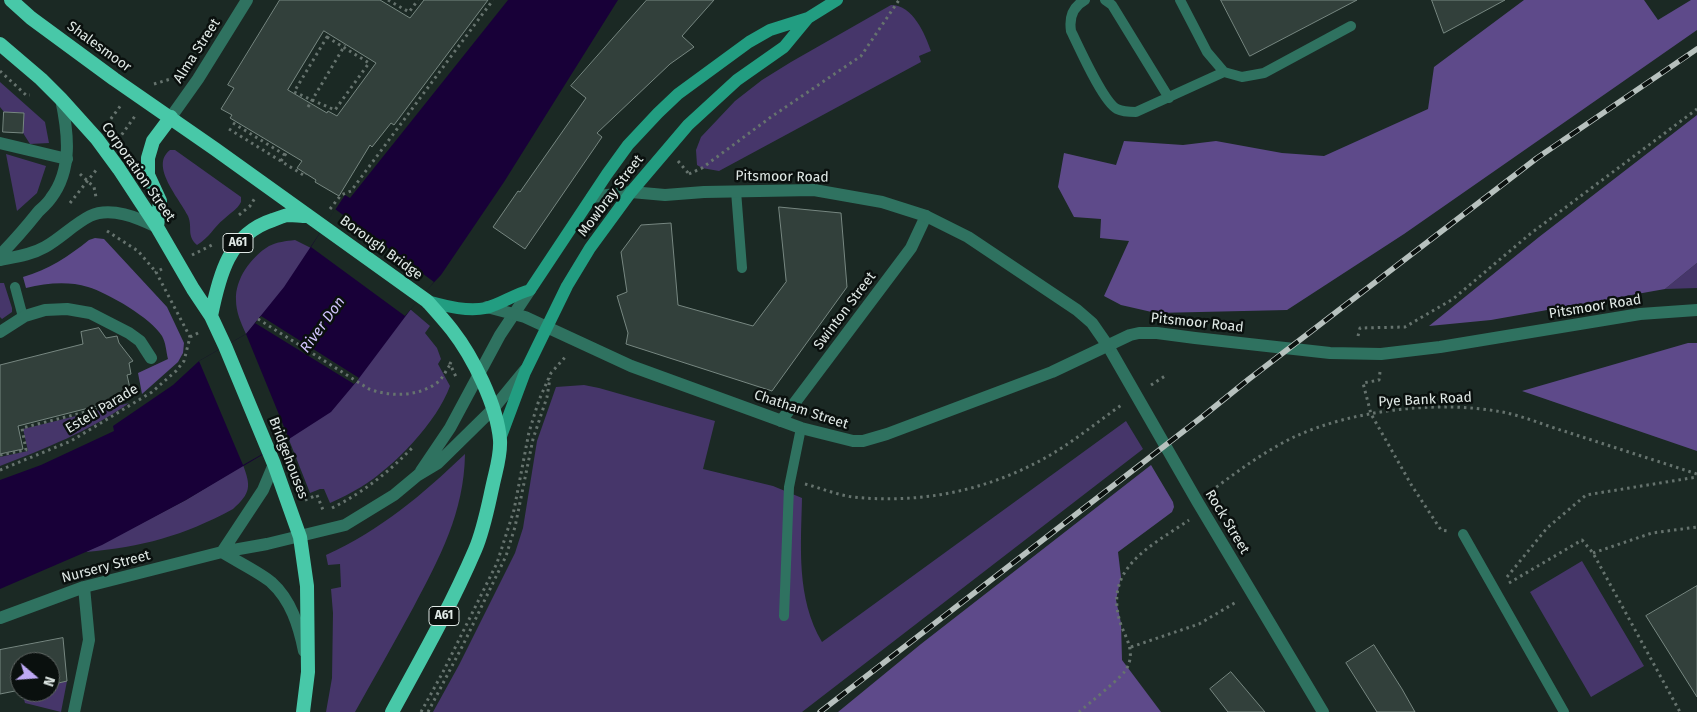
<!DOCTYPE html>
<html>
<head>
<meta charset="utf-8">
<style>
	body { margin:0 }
	#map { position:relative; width:1697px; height:712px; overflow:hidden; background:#1b2924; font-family:"Fira Sans",sans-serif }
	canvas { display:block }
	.north { position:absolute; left:10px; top:652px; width:50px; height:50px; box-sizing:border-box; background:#0a100e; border:1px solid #606764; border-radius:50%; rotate:108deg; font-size:14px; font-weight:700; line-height:20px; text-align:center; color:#e0e9e6 }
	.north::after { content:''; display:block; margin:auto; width:18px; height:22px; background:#bea9f5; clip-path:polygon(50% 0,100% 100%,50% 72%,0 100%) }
</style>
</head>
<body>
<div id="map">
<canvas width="1697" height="712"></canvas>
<div class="north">N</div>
</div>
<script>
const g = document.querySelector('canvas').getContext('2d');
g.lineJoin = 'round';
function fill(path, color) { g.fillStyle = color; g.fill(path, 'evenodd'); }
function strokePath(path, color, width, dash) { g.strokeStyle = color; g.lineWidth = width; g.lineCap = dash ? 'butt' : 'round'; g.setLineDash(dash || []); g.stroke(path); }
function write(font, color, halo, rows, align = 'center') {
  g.font = font + ' "Fira Sans",sans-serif'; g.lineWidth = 5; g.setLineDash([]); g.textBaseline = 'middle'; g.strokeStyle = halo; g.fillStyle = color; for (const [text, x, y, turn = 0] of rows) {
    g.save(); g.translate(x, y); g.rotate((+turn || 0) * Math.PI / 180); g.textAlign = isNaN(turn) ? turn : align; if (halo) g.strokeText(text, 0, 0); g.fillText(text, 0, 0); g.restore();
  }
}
fill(new Path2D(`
	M 891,5 C 913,5 925,34 931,51 L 919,56 L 921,62 L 719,171 L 702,168 L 697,165 L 696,150 L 701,137 L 735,101 L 762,80 L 791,62 Z
	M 0,82 L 45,122 L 49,143 L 30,144 L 23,133 L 24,113 L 4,112 L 0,107 Z
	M 170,150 L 175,150 L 241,197 L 241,202 C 237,210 230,213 224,219 C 213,228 210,237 197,245 C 186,235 193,228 188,216 C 180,199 149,166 170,150 Z
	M 6,154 L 46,166 L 37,193 L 17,211 Z
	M 295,240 L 311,248 L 345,273 L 261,316 L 246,334 C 241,323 236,312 236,300 C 235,279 251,257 269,246 C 277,242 286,241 295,240 Z
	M 1697,263 L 1697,288 L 1665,289 Z
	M 0,283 L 4,283 L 12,308 L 12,312 L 2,319 L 0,317 Z
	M 410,309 L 430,326 L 425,333 L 437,348 L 441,359 L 438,364 L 450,386 C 437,422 394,467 361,487 C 351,493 341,498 330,503 L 324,489 L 320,489 L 310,493 L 278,412 L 359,377 Z
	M 584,385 L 599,388 L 715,421 L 703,469 L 773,486 L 802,498 C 801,546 796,598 822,642 L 1126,421 L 1143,449 L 802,712 L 433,712 L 459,665 L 515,553 L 523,528 L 537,441 L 556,387 Z
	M 129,403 C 90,431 44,449 0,466 L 0,457 L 28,451 L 23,429 Z
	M 465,454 C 464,513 440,557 413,608 C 394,643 374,678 355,712 L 326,712 L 332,678 L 333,613 L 331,589 L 341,587 L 340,564 L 328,565 L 326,555 C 381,530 422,495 465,454 Z
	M 243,465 C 251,486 251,493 233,509 C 183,536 142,547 86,552 L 186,500 Z
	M 1582,561 L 1644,666 L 1591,697 L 1530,592 Z
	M 67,681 L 61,712 L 25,703 L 22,692 L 50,692 L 50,685 Z`), '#46366a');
fill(new Path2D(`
	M 1524,0 L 1644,0 L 1658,20 L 1691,0 L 1697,0 L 1697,30 L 1404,234 L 1287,310 L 1156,313 L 1121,305 L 1104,296 L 1129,241 L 1100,238 L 1101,219 L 1074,217 L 1058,187 L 1064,153 L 1116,165 L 1124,141 L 1183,145 L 1216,141 L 1282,153 L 1324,156 L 1428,109 L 1434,67 Z
	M 1697,115 L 1697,263 L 1665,289 L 1491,320 L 1429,326 L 1539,237 Z
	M 95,238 L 104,239 L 167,307 L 184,343 L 183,353 L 178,362 L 142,394 L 138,373 L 168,359 C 166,351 166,343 162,336 C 151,318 108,293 88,287 C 68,281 47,283 26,288 L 23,277 C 48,270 69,256 89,240 Z
	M 1688,343 L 1697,343 L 1697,451 L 1522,391 Z
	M 1151,465 L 1173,502 L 1174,507 L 1172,512 L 1118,552 L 1121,577 L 1116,600 L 1121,623 L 1122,660 L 1161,712 L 838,712 L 921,644 Z`), '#5e4a8a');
fill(new Path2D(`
	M 508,0 L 618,0 L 504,182 L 441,275 L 420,297 L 357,381 L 331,412 L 289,439 L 186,500 L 102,545 L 0,589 L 0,480 L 41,465 L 114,431 L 113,426 L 173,385 L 199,361 L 246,334 L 284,287 L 345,195 L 350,198 Z`), '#180038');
fill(new Path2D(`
	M 335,209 L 434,282 L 405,316 L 311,247 Z
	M 261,316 L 359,378 L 357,381 L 354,384 L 255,323 Z
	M 246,334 L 289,439 L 243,465 L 199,361 Z`), '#1b2924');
const building = new Path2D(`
	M 280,0 L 380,0 L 410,18 L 424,0 L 488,0 L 394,125 L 391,123 L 372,147 L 370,145 L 339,196 L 315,182 L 316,180 L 297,168 L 302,161 L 230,118 L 232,115 L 221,109 L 234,88 L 228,85 ZM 324,31 L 376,63 L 337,116 L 328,111 L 327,113 L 288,90 Z
	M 647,0 L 714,0 L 682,36 L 694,47 L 670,64 L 597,133 L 602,137 L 525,249 L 493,227 L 518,191 L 520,192 L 586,98 L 571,86 Z
	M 1221,0 L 1357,0 L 1250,56 Z
	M 1432,0 L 1505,0 L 1444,33 Z
	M 4,112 L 24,113 L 23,133 L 3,132 Z
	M 779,207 L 841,213 L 847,287 L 772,391 L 626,344 L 628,333 L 617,296 L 627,292 L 621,252 L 641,225 L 671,223 L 678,305 L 753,326 L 786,282 Z
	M 99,328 L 106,338 L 117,336 L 119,343 L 133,361 L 129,363 L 131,374 L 127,375 L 132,397 L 18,426 L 23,449 L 0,454 L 0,365 L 83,344 L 81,332 Z
	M 1697,586 L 1697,697 L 1646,616 Z
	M 63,638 L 67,681 L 50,685 L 50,662 L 20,662 L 20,690 L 0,694 L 0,650 Z
	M 1374,645 L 1402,689 L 1415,712 L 1377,712 L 1346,663 Z
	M 1231,672 L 1265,712 L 1228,712 L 1210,689 Z`);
fill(building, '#32403b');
strokePath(building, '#778781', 1);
strokePath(new Path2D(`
	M 388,0 L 409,12 L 418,0
	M 327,37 L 369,63 L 335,110 L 294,92 Z
	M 0,71 L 26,95 L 30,95
	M 154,84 L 177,77
	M 308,107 L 345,45
	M 233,123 L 285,155
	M 107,124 L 121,105
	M 229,129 L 305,176 L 306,174
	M 118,140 L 135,116
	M 281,161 L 287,152
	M 678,161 L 689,174
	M 80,174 L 94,187 L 96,197
	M 689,174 L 702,168 L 771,117 L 861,56 L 899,0
	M 70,203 L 97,169
	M 330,209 L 341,195 L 351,191 L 493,0
	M 239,215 L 250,206 L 255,198
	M 107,231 L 138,251 L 156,272
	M 192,255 L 214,244
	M 162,269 L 156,272 L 190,337
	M 258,319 L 369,389 C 390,397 419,397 438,382 C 443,378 446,370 450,365
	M 1358,336 L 1360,328 L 1405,327 L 1453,299 L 1530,234 L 1697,109
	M 190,337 L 200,332
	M 451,362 L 450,364 L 457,379
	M 1380,372 L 1379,380 L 1363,383 L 1371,414 L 1412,486 L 1441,530 L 1448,531
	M 1151,385 L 1165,376
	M 0,455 L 26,450 L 22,428 L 125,402
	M 0,470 L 71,441 L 152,392 L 176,371 L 184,361 L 190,337
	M 805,484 C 821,488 837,495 853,497 C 920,504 986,491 1045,458 C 1072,443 1097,422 1123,404
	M 1211,491 C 1238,471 1265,451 1294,437 C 1352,410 1439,400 1502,412 C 1524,416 1546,426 1567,432 C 1610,446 1654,460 1697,474
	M 305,500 L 317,495 L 323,510 L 326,510
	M 332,508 C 364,492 390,471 414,446
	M 1593,553 L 1652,533 L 1697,527
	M 1507,577 L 1547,528 L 1586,495 L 1697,477
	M 1509,583 L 1582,540 L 1593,553 L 1680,712
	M 1131,647 L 1199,624 L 1238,601
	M 421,712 L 443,672 L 497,563 L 514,510 L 529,432 L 539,400 L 551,373 L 567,355
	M 428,712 L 463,645 L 506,556 L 515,527 L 533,439 L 547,397 L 550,378
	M 1079,712 C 1087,705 1125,675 1127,668 C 1135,652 1127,640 1121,625 C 1102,568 1150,547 1189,520`), '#66736e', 3, [2.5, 4]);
strokePath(new Path2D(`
	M 1085,0 C 1072,7 1069,18 1071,31 C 1079,47 1103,102 1117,109 C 1123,112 1130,112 1136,112 L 1224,72
	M 1105,0 L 1112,5 L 1169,98
	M 1180,0 L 1207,52 L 1224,72 L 1242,77 L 1264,73 L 1351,26
	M 736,191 L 742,268
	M 15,287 L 23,317
	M 1463,534 L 1564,712
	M 784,616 L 789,487 L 801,428`), '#2f7260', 10);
strokePath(new Path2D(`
	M 0,143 L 67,159`), '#2f7260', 12);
strokePath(new Path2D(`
	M 171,117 L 198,79 L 247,0
	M 0,255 C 14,241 26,227 38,212 C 42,208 48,203 51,198 C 73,169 68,132 61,99
	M 0,260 C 15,257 31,255 45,247 C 61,238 74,224 90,216 C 111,206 138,218 157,227
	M 0,332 L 25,316 L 45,310 L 67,309 L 90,313 L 129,333 L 140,341 L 151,358
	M 1108,346 L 1197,501 L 1323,712
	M 781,421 L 911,248 L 926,216
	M 421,471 L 450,428 L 500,335 L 530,290
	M 222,552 C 236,561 259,572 271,582 C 291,600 299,626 304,651
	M 222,552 L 263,490 L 274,464
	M 0,618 L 84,587 L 222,552 L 267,544 L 345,525 L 394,495 L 418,475 L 438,463 L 493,409 L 525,370
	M 74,712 L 89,640 L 84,587`), '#2f7260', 12);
strokePath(new Path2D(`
	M 592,197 L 631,192 L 665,195 L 704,192 L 814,190 L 882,202 L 926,216 L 968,237 L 1077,310 L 1092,323 L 1108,346
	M 487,307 L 525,317 L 631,366 L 801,428 L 853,441 L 863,441 L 887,434 L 1052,372 L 1130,335 L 1139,333 L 1157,333 L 1195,338 L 1330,353 L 1381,354 L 1440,347 L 1640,314 L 1697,310`), '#2f7260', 12);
strokePath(new Path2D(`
	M 427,301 C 446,306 467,312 486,308 C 501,304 515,294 530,290 L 607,174 L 628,145 L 658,113 L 678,94 L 749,42 L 770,30 L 808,18 L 837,0
	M 500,439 L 525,372 L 567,286 L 590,248 L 631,192 L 688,125 L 737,80 L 784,47 L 808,18`), '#229d81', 12);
strokePath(new Path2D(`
	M 11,0 L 31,18 L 114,79 L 215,149 L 427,301 C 435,310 444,320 452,330 C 473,357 497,405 500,440 C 501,455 496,470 493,484 C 488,506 484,529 475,550 C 451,606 421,659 392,712
	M 0,44 L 41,79 L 61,99 L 97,139 L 119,169 L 157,227 L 193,289 L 211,316 L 225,346 L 274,464 L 300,537 L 307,586 L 308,672 L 303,712
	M 157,227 L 160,201 L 148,175 L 148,158 L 153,141 L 171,117
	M 211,316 C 219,276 229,234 273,220 C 278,218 283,216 288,215 C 294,215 301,216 307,216`), '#48c8a8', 14);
const rail = new Path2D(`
	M 820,712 L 1202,417 L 1249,379 L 1537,158 L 1697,49`);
strokePath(rail, '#b7c1be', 5.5);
strokePath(rail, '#0a100e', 4, [11]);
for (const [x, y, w] of [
	[238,243,30],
	[444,616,30]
]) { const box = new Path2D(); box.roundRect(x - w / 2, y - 9.5, w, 19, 4); g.fillStyle = '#0a100e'; g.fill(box); strokePath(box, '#e0e9e6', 1); }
write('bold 12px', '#e0e9e6', null, [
	["A61",238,243],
	["A61",444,616]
]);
write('14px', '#e0e9e6', '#0a100e', [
	["Shalesmoor",99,47,36],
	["Alma Street",197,51,-57],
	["Corporation Street",138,172,55],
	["Pitsmoor Road",782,177,1],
	["Mowbray Street",611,196,-53],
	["Borough Bridge",381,248,36],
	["Pitsmoor Road",1595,307,-9],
	["Swinton Street",845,311,-53],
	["Pitsmoor Road",1197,323,6],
	["Pye Bank Road",1425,400,-3],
	["Esteli Parade",102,409,-31],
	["Chatham Street",801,410,18],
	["Bridgehouses",288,458,69],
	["Rock Street",1227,522,59],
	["Nursery Street",106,567,-15]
]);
write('italic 15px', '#d0c2fb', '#0a100e', [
	["River Don",323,325,-54]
]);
</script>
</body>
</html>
